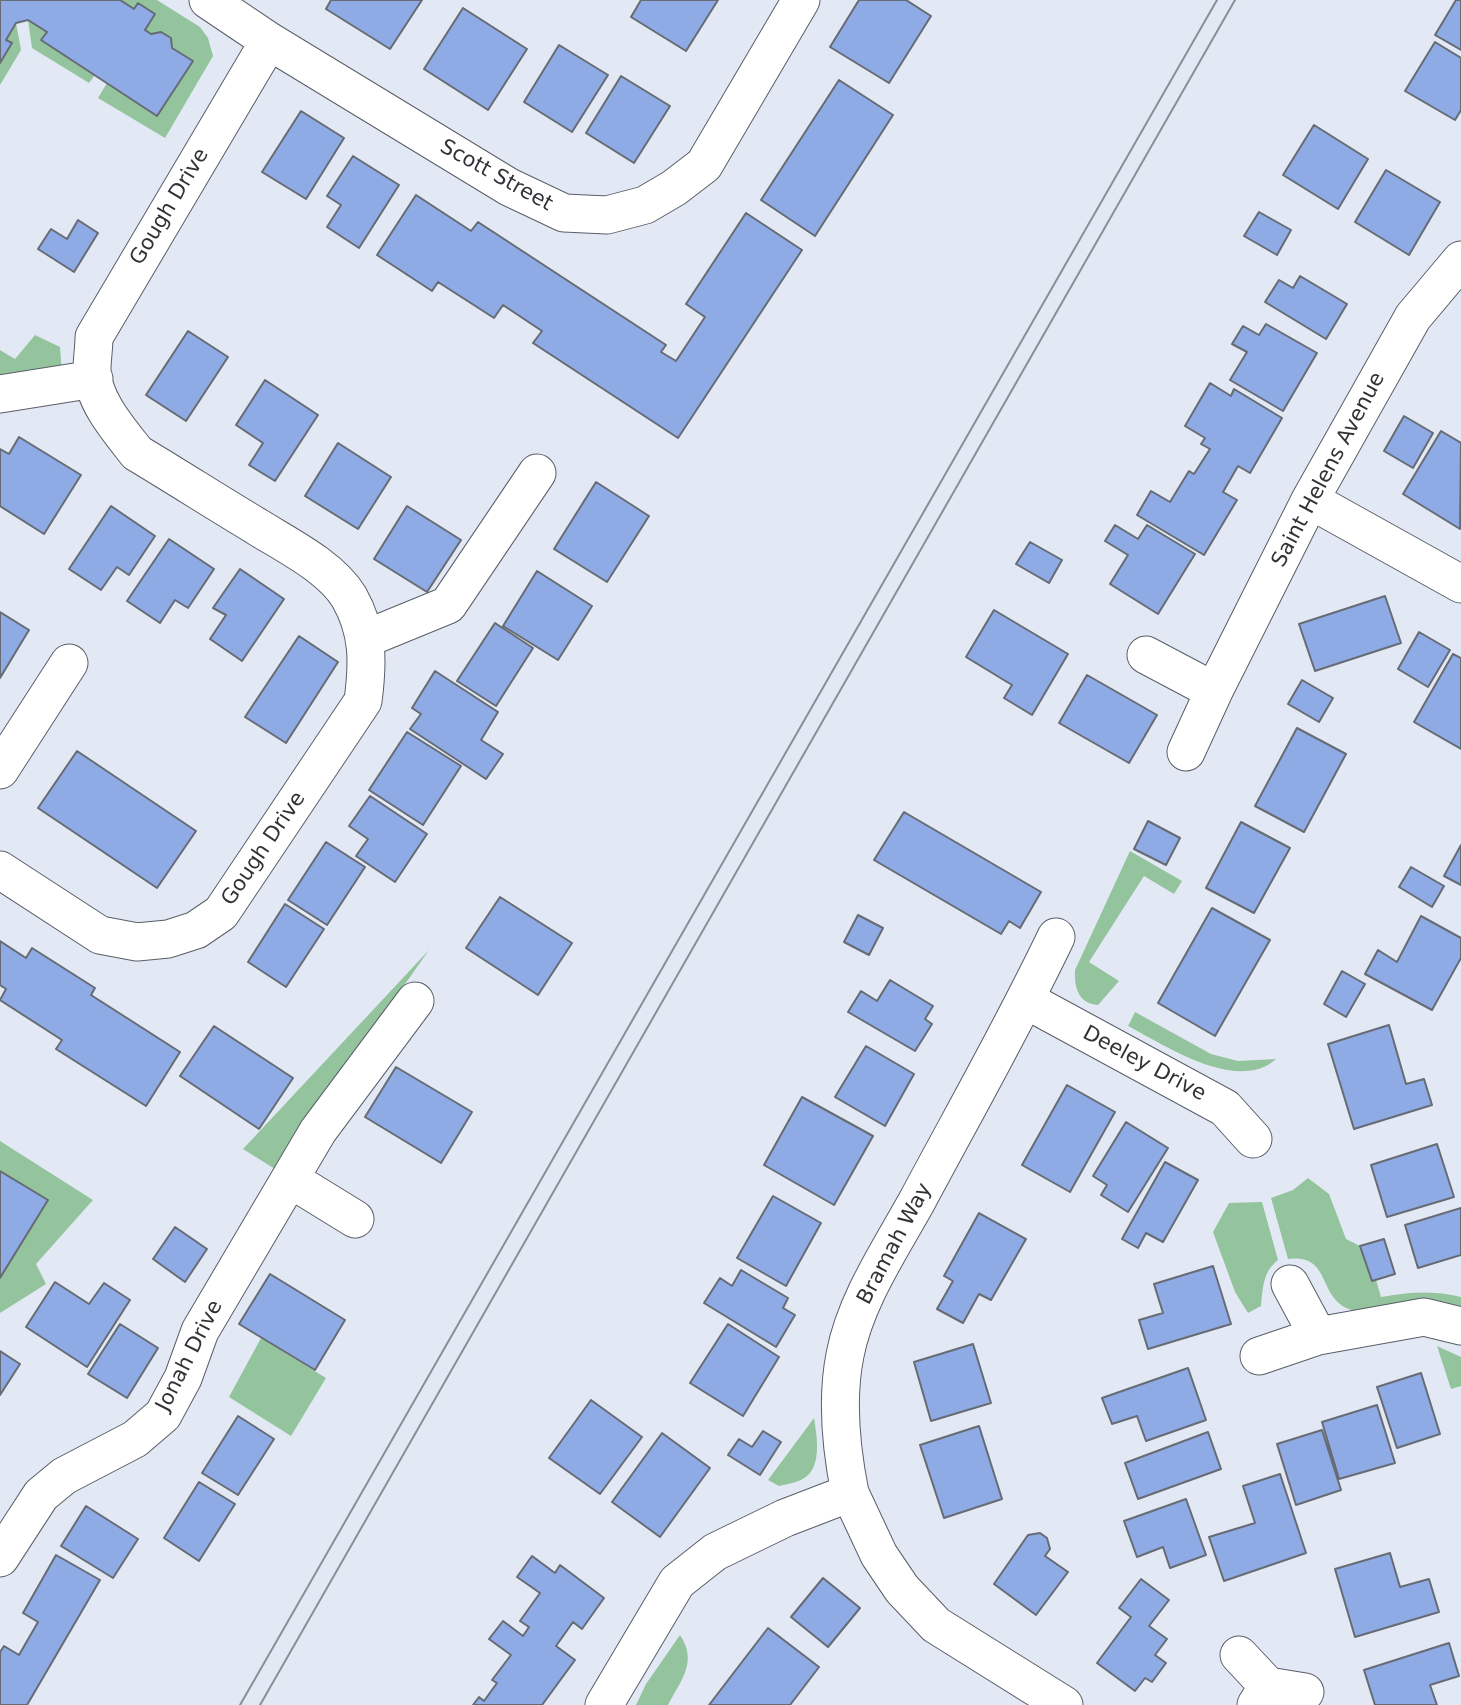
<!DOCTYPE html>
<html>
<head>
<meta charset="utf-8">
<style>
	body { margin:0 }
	canvas { display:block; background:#e3e9f4 }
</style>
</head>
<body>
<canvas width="1461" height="1705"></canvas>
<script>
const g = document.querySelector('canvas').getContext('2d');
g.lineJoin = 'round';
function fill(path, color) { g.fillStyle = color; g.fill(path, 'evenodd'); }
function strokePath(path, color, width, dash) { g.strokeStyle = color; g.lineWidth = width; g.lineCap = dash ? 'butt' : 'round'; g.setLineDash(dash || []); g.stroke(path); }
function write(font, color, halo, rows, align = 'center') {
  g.font = font + ' "DejaVu Sans",sans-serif'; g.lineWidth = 5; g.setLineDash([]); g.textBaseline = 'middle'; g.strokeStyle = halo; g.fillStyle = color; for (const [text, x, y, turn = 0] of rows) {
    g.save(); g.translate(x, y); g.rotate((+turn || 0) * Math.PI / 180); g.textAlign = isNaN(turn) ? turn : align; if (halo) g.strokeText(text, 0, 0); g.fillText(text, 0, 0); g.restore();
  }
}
fill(new Path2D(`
	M 120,0 L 157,0 L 200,27 L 208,38 L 213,56 L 165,138 L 98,98 L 107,83 L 157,116 L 193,62 L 172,48 L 171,38 L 162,32 L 151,34 L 145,30 L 155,14 L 139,3 L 134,9 Z
	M 28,20 L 47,32 L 42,39 L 95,75 L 89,83 L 32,48 Z
	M 16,23 L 21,50 L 0,85 L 0,63 L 12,44 L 6,40 Z
	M 35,335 L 60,347 L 62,373 L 0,381 L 0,350 L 15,359 Z
	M 1130,851 L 1182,881 L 1174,894 L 1144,876 L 1089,962 L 1119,981 L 1098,1005 C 1078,1004 1074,986 1075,970 Z
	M 429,950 L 275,1169 L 243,1149 Z
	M 1135,1012 L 1211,1054 L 1238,1061 L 1276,1059 C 1238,1094 1164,1045 1128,1026 Z
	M 0,1141 L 93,1200 L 36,1264 L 46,1284 L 0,1313 L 0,1278 L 48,1200 L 0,1171 Z
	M 1308,1178 L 1329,1194 L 1346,1239 L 1360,1246 L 1372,1281 L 1376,1280 L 1381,1297 C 1409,1292 1433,1290 1461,1297 L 1461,1310 L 1354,1311 C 1315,1300 1334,1254 1288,1259 L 1271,1198 L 1293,1190 Z
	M 1262,1202 L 1278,1260 C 1263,1272 1263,1287 1261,1306 L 1248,1313 L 1235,1292 L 1213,1232 L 1229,1203 Z
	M 261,1338 L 326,1378 L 291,1436 L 229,1397 Z
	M 1437,1346 L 1461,1357 L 1461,1386 L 1451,1389 Z
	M 814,1418 C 817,1437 823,1470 801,1480 C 794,1483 786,1484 779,1486 L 768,1480 Z
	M 680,1635 C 698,1662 681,1680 668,1705 L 636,1705 L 646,1684 Z`), '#94c49d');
const building = new Path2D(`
	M 0,0 L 120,0 L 134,9 L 138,3 L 155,14 L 145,30 L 151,34 L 161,32 L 171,38 L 172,48 L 193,61 L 157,116 L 41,40 L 47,32 L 28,20 L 16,23 L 6,40 L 12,43 L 0,63 Z
	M 331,0 L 422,0 L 390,49 L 326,9 Z
	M 641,0 L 718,0 L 686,51 L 631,17 Z
	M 859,0 L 906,0 L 931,16 L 889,83 L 830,47 Z
	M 1456,0 L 1461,0 L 1461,50 L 1435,35 Z
	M 463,8 L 527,49 L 488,110 L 424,69 Z
	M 1435,42 L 1461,58 L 1461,110 L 1455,120 L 1405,91 Z
	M 559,45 L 608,75 L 572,132 L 524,102 Z
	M 621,76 L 670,106 L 634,163 L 586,133 Z
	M 839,80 L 893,115 L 815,236 L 761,200 Z
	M 301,111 L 344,138 L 306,199 L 262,172 Z
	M 1314,125 L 1368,159 L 1338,209 L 1283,175 Z
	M 353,156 L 399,185 L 359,248 L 327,227 L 341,205 L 327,196 Z
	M 1386,170 L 1440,202 L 1409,255 L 1355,222 Z
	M 416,195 L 471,231 L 478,222 L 666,345 L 661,352 L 676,361 L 705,317 L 686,304 L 746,213 L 802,250 L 678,438 L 533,343 L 542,331 L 503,305 L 494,318 L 438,282 L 432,291 L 377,255 Z
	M 1259,212 L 1291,230 L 1277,255 L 1244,236 Z
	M 78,220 L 98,233 L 74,272 L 38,249 L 51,229 L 67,239 Z
	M 1300,276 L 1347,304 L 1326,339 L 1265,302 L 1279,280 L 1293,288 Z
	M 1266,324 L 1317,353 L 1283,411 L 1230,380 L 1247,352 L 1232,344 L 1243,326 L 1259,335 Z
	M 188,331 L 228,357 L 186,421 L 146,395 Z
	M 265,380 L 318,415 L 275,481 L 249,465 L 263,443 L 236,425 Z
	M 1210,383 L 1231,396 L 1234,389 L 1282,418 L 1250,473 L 1238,466 L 1223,492 L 1237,500 L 1204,555 L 1137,515 L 1151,491 L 1170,502 L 1189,471 L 1194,474 L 1210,449 L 1201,444 L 1205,438 L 1185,426 Z
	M 1404,416 L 1433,433 L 1413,468 L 1384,451 Z
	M 1441,431 L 1461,443 L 1460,529 L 1403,494 Z
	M 19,437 L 81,475 L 44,534 L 0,506 L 0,449 L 9,454 Z
	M 338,443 L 391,477 L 358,529 L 305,496 Z
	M 596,482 L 649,516 L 607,582 L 554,549 Z
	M 111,506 L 155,536 L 129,575 L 117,567 L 101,590 L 69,569 Z
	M 407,506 L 461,540 L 427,592 L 374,559 Z
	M 1115,525 L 1138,539 L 1147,525 L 1195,554 L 1158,614 L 1110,584 L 1128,555 L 1105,541 Z
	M 169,539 L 214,569 L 188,608 L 175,600 L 160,623 L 127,601 Z
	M 1030,542 L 1062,560 L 1049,583 L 1016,564 Z
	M 240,569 L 284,599 L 242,661 L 210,639 L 226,615 L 213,608 Z
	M 537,571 L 592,606 L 558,660 L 503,626 Z
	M 1385,596 L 1401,643 L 1315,671 L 1299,624 Z
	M 994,610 L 1068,654 L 1032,715 L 1004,698 L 1012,685 L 966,657 Z
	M 0,612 L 29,630 L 0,678 Z
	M 495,623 L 533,648 L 496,706 L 457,681 Z
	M 1419,632 L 1450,650 L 1428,687 L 1398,669 Z
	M 299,636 L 338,662 L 286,743 L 245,717 Z
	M 1453,654 L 1461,658 L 1461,749 L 1414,722 Z
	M 435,671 L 498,712 L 481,740 L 503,754 L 486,779 L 410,729 L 421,714 L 412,708 Z
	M 1087,675 L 1157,715 L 1129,763 L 1059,723 Z
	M 1302,680 L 1333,698 L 1319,722 L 1288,704 Z
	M 1297,728 L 1346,754 L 1304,832 L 1255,806 Z
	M 407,732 L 461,766 L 423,825 L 369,790 Z
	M 77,751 L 196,831 L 157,888 L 38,808 Z
	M 370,796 L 427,834 L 395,882 L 356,856 L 368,839 L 349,826 Z
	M 904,812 L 1041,892 L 1020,928 L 1009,921 L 1001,934 L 874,860 Z
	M 1148,821 L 1180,838 L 1166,865 L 1134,849 Z
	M 1241,822 L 1290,848 L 1254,913 L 1206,888 Z
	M 326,842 L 365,867 L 327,925 L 288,900 Z
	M 1461,845 L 1461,885 L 1444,876 Z
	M 1411,867 L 1444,886 L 1432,907 L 1399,887 Z
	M 500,897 L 572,943 L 538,995 L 466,948 Z
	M 285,904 L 324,929 L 286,987 L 248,962 Z
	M 1212,908 L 1270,940 L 1215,1036 L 1158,1003 Z
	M 858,915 L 883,928 L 869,955 L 844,942 Z
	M 1421,916 L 1461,938 L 1461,958 L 1432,1010 L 1365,974 L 1378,950 L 1397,962 Z
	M 0,941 L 26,958 L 32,948 L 95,988 L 91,995 L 180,1052 L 146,1106 L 56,1049 L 62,1040 L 0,1000 L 6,989 L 0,985 Z
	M 1342,971 L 1365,984 L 1346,1017 L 1324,1004 Z
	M 890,980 L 933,1006 L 925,1019 L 932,1024 L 915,1051 L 848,1012 L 861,991 L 877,1001 Z
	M 1389,1025 L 1406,1084 L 1424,1079 L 1432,1105 L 1354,1129 L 1328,1044 Z
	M 214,1026 L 293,1078 L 259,1129 L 180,1076 Z
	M 866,1046 L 914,1074 L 885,1126 L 835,1097 Z
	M 396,1067 L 472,1112 L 441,1163 L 365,1117 Z
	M 1067,1085 L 1115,1112 L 1070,1192 L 1022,1165 Z
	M 802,1097 L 873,1136 L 834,1205 L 764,1165 Z
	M 1126,1122 L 1168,1148 L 1128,1212 L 1101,1195 L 1107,1185 L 1093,1176 Z
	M 1437,1144 L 1454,1197 L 1387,1217 L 1371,1165 Z
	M 1165,1162 L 1198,1180 L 1163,1242 L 1146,1233 L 1138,1248 L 1122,1239 Z
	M 0,1171 L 48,1200 L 0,1278 Z
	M 773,1196 L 821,1223 L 786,1286 L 737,1258 Z
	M 1461,1208 L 1461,1255 L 1418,1268 L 1405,1225 Z
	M 979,1213 L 1026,1239 L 991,1300 L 979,1294 L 963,1323 L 937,1309 L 953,1281 L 944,1276 Z
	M 175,1227 L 207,1249 L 185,1282 L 153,1259 Z
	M 1384,1239 L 1395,1274 L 1372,1281 L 1360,1246 Z
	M 1213,1266 L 1231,1324 L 1148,1349 L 1139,1320 L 1163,1313 L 1154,1284 Z
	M 741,1270 L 788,1298 L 783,1308 L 795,1315 L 776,1347 L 704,1303 L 720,1278 L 732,1286 Z
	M 270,1274 L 345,1320 L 315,1370 L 239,1324 Z
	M 55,1282 L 89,1304 L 104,1283 L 130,1300 L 87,1367 L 26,1327 Z
	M 120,1324 L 158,1348 L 127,1398 L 88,1374 Z
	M 728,1324 L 779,1357 L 743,1416 L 690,1383 Z
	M 973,1344 L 991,1403 L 931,1421 L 914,1362 Z
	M 0,1351 L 20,1364 L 0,1395 Z
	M 1188,1368 L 1206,1420 L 1146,1441 L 1137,1416 L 1112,1424 L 1102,1398 Z
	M 1421,1373 L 1440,1434 L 1397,1448 L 1377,1387 Z
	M 591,1400 L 642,1437 L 600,1494 L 549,1458 Z
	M 1377,1405 L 1395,1463 L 1339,1479 L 1322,1422 Z
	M 238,1416 L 274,1439 L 238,1495 L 202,1473 Z
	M 979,1426 L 1002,1499 L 944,1518 L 920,1445 Z
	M 1322,1430 L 1341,1490 L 1296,1505 L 1277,1444 Z
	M 763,1431 L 781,1442 L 760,1475 L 728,1455 L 739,1439 L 752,1447 Z
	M 1208,1432 L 1221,1469 L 1138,1499 L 1125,1463 Z
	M 662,1433 L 710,1468 L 660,1537 L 612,1502 Z
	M 1280,1474 L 1306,1553 L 1224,1581 L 1209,1537 L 1255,1523 L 1243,1486 Z
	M 199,1482 L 235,1504 L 199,1561 L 164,1538 Z
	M 1186,1499 L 1206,1555 L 1170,1568 L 1163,1547 L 1137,1557 L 1124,1521 Z
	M 86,1506 L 138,1539 L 113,1578 L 61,1546 Z
	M 1040,1533 L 1047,1538 L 1050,1549 L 1045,1556 L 1068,1572 L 1036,1615 L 994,1584 L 1028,1535 Z
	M 1390,1553 L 1400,1587 L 1429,1579 L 1439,1612 L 1355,1637 L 1335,1569 Z
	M 56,1555 L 100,1580 L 27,1705 L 0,1705 L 0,1652 L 4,1646 L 19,1655 L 38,1622 L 23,1613 Z
	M 532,1556 L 555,1573 L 560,1565 L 604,1598 L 582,1629 L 573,1622 L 556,1646 L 575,1660 L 542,1705 L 473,1705 L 479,1697 L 484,1701 L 497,1683 L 492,1680 L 511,1655 L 489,1639 L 503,1621 L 523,1636 L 529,1627 L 520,1621 L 540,1593 L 517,1577 Z
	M 823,1578 L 860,1608 L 828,1647 L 791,1617 Z
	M 1141,1579 L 1169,1600 L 1149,1626 L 1167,1639 L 1155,1655 L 1166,1663 L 1152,1682 L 1145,1678 L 1135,1691 L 1097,1663 L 1131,1617 L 1119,1608 Z
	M 768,1628 L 819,1667 L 790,1705 L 709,1705 Z
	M 1449,1643 L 1459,1676 L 1430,1685 L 1437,1705 L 1375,1705 L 1364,1670 Z`);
fill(building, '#8eabe5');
strokePath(building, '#666b74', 2);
const street = new Path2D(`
	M 208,0 L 269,41 L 509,187 L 564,213 L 607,215 L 645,205 L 674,188 L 704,165 L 801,0
	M 0,394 L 94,379
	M 1310,500 L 1461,584
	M 365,639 L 448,605 L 537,473
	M 1146,655 L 1214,691
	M 1186,752 L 1214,691 L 1310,500 L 1413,317 L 1461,260
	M 0,770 L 69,663
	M 0,870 L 100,935 L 137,942 L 168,939 L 196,930 L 221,913 L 363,701 C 368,663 369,632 349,597 C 330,566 286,545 256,526 C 216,502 177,477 137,453 C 119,430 93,401 92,370 C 92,359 94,348 94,337 L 269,41
	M 1026,1000 L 1225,1108 L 1253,1139
	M 290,1179 L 355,1219
	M 1290,1284 L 1318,1336 L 1424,1317 L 1461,1326
	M 1259,1356 L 1318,1336
	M 850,1493 L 879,1555 L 902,1589 L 936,1625 L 1064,1705
	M 0,1558 L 41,1495 L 64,1476 L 135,1439 L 163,1415 L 183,1378 L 200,1331 L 318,1131 L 415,1001
	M 1239,1655 L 1268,1686
	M 604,1705 L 677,1582 L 715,1552 L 785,1518 L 850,1493 C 841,1448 836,1400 845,1355 C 855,1301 891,1248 917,1201 C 964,1113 1013,1027 1056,937
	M 1256,1705 L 1268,1686 L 1305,1692`);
strokePath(street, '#5a5e68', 39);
strokePath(street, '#fff', 37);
strokePath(new Path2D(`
	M 240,1705 L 1217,0
	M 260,1705 L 1235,0`), '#8a8e95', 2);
write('21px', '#303236', '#fff', [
	["Scott Street",496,176,29],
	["Gough Drive",170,207,-59],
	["Saint Helens Avenue",1329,470,-62],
	["Gough Drive",264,849,-56],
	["Deeley Drive",1144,1064,28],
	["Bramah Way",895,1244,-62],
	["Jonah Drive",190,1356,-63]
]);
</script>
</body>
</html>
